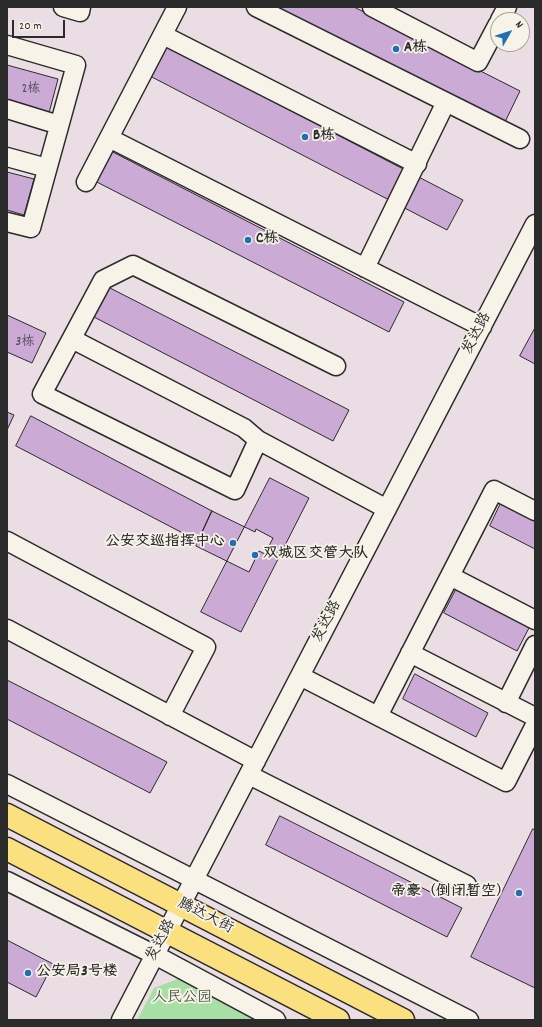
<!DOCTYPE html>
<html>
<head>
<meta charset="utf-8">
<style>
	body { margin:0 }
	#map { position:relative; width:542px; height:1027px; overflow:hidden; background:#eadde3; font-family:Dekko,sans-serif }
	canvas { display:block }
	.frame { position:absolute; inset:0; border:8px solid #2b2b2b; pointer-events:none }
	.north { position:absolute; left:490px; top:12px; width:40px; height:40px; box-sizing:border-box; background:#f7f3e8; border:1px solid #a5a39c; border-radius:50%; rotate:51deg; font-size:11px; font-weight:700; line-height:16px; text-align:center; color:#2b2b2b }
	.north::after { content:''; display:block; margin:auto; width:14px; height:18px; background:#1f6fb2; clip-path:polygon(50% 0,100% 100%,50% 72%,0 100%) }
	.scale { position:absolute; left:12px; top:20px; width:53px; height:18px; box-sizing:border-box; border:2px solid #2b2b2b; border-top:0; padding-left:5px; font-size:12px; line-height:14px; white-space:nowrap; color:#2b2b2b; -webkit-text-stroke:3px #f7f3e8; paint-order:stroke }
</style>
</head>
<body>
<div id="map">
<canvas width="542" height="1027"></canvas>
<div class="frame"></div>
<div class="north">N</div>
<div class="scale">20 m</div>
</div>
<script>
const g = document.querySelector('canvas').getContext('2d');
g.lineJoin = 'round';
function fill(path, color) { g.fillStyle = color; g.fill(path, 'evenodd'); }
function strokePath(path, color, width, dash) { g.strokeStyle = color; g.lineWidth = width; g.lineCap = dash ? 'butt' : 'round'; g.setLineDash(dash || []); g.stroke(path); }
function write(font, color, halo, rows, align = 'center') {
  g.font = font + ' Dekko,"LXGW WenKai TC",sans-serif'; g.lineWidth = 3.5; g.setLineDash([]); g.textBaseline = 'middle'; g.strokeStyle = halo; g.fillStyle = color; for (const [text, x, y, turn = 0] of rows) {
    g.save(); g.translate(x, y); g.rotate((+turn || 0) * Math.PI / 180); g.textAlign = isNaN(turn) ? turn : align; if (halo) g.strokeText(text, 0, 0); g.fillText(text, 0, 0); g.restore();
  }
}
fill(new Path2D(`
	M 183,977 L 264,1020 L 137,1020 L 154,988 Z`), '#a7dfa4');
const building = new Path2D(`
	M 271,7 L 354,7 L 520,91 L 504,124 Z
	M 164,45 L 463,200 L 447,230 L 148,75 Z
	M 7,65 L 58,79 L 49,113 L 7,101 Z
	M 107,149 L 404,302 L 389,332 L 91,179 Z
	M 7,172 L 34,179 L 24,215 L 7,210 Z
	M 110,288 L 349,410 L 333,441 L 94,317 Z
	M 7,315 L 46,333 L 32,363 L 7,352 Z
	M 535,328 L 535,364 L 520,356 Z
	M 7,412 L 14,415 L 7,430 Z
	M 31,416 L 212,511 L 198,541 L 16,446 Z
	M 270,478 L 309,498 L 241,632 L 201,612 Z
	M 502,501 L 535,518 L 535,549 L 490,526 Z
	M 212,511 L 255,532 L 256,529 L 273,538 L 265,554 L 259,551 L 249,572 L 196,546 Z
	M 457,588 L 530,626 L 517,651 L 444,613 Z
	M 415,674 L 488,713 L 476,737 L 403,699 Z
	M 7,680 L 167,762 L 150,793 L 7,719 Z
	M 280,816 L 462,908 L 447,937 L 266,845 Z
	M 533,829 L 535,830 L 535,988 L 471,957 Z
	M 7,940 L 53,964 L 36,997 L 7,982 Z`);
fill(building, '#cbaad6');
strokePath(building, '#2b2b2b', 1);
const minor = new Path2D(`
	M 63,7 L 80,12 L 81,7
	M 256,7 L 520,139
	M 372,7 L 478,62 L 498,24
	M 500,20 L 507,7
	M 163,35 L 417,164
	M 7,45 L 76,65 L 31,228 L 7,222
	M 7,109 L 59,125
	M 109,138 L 482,327
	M 7,157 L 47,168
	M 86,182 L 177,7
	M 365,268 L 446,102
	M 72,339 L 244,428 L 258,440
	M 336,366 L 133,265 L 103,280 L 42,394 L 235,490 L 258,440 L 387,509
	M 7,541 L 206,647 L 170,716
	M 450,576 L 535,620
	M 7,629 L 256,761
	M 410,653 L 535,717
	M 300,676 L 506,782 L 535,725
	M 506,703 L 535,645
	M 378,716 L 494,490 L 535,511
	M 249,775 L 467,885
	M 7,784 L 469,1020
	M 7,881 L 155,955 L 276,1020
	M 121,1020 L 535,224`);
const major = new Path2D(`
	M 7,815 L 403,1020
	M 7,849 L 338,1020`);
strokePath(minor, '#2b2b2b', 21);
strokePath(major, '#2b2b2b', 25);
strokePath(minor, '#f7f3e8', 18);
strokePath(major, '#fbe080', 22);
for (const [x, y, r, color] of [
	[396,49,4,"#1f6fb2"],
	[305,137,4,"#1f6fb2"],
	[248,240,4,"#1f6fb2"],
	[233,543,4,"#1f6fb2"],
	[255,555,4,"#1f6fb2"],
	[519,893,4,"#1f6fb2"],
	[28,973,4,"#1f6fb2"]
]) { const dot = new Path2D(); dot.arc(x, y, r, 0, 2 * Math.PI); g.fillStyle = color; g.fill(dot); strokePath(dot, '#f7f3e8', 1.5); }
write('13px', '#534b56', null, [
	["2栋",31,90],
	["3栋",25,343]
]);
write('bold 15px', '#2b2b2b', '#f7f3e8', [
	["A栋",404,49],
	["B栋",313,137],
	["C栋",256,240],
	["公安交巡指挥中心",225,543,"right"],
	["双城区交管大队",263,555],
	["帝豪（倒闭暂空）",511,893,"right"],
	["公安局3号楼",36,973]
], 'left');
write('15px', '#2b2b2b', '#f7f3e8', [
	["发达路",478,334,-63],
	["发达路",328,622,-63],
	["腾达大街",205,917,27],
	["发达路",162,941,-62]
]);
write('15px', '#4a5849', '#f7f3e8', [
	["人民公园",182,999]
]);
</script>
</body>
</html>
